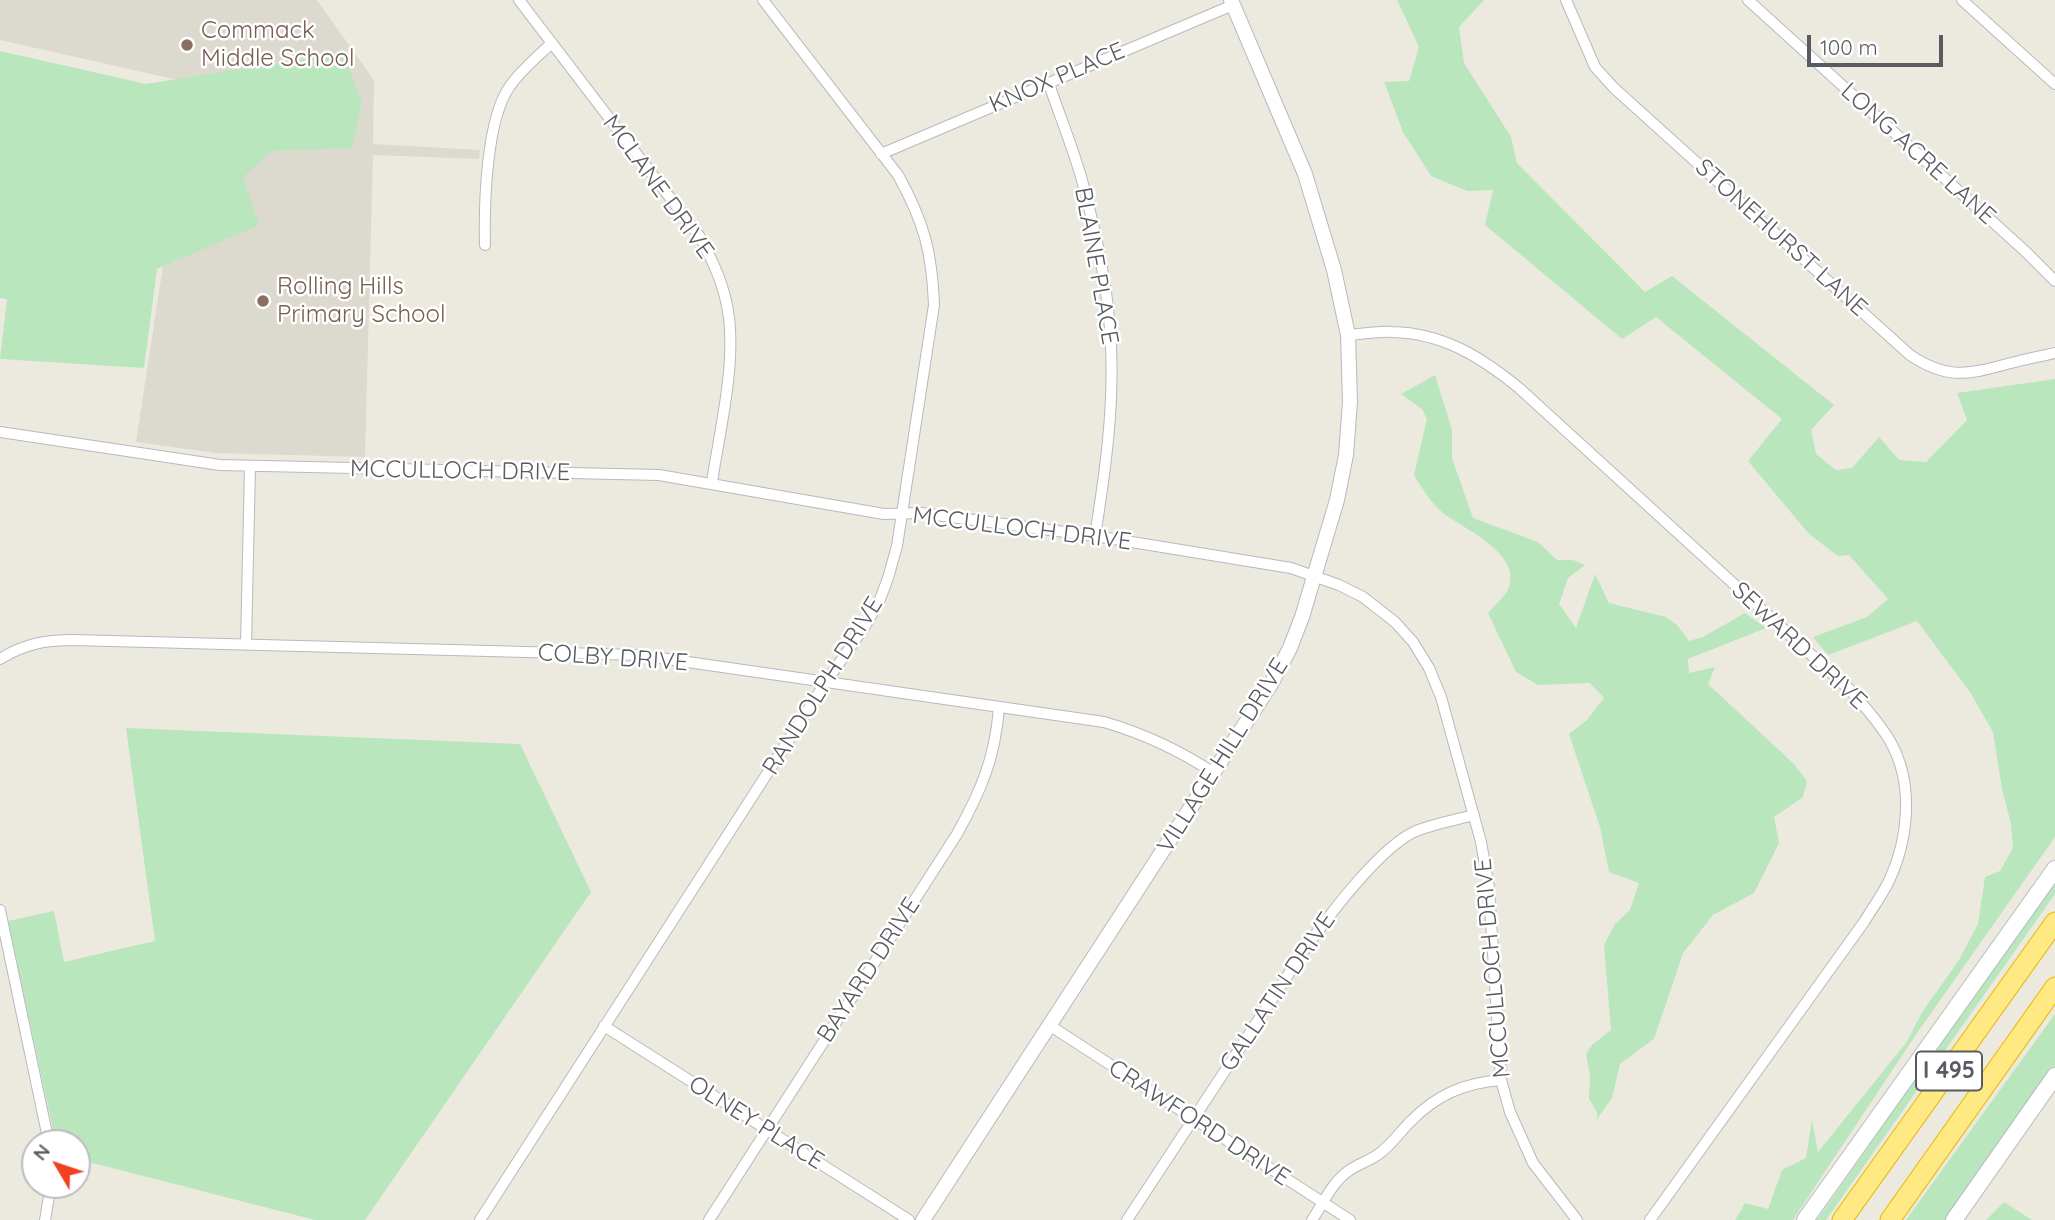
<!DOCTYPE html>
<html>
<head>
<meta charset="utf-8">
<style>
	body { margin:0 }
	#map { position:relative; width:2055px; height:1220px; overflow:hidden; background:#eceadf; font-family:Quicksand,sans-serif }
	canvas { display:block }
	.north { position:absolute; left:21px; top:1129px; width:70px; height:70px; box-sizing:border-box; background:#fff; border:2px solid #bcbdc0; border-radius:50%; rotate:309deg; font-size:19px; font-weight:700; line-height:28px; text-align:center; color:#585b61 }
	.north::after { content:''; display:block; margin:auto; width:24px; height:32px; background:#f14120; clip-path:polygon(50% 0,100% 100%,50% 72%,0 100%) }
	.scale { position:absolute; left:1807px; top:35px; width:136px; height:32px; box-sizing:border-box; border:4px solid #585b61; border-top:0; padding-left:9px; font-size:21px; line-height:24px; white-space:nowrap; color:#585b61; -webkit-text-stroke:5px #fff; paint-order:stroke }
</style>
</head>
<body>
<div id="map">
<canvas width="2055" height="1220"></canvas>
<div class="north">N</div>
<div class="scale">100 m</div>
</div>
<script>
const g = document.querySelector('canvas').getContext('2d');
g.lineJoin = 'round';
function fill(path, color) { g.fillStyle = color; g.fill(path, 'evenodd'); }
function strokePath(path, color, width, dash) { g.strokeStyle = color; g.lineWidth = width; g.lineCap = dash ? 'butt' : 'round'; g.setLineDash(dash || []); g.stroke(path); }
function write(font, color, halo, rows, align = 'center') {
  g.font = font + ' Quicksand,sans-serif'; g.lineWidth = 5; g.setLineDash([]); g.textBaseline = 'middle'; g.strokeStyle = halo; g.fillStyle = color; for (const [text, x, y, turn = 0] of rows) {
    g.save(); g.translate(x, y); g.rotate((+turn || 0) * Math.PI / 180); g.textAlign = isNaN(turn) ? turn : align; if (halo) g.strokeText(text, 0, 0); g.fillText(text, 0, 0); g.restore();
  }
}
fill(new Path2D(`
	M 0,0 L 317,0 L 374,80 L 373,144 L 480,150 L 479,159 L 373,155 L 365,457 L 216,453 L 136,442 L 191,83 L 0,40 Z`), '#dcdace');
fill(new Path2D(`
	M 1397,0 L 1484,0 L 1459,27 L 1464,63 L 1511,137 L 1517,163 L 1645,292 L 1672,276 L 1834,405 L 1811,430 L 1816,454 L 1836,470 L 1852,468 L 1879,437 L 1899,460 L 1926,462 L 1967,420 L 1957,393 L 2055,379 L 2055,837 L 1917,1033 L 1793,1220 L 1735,1220 L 1745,1203 L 1768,1209 L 1782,1170 L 1806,1158 L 1812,1120 L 1818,1152 L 1906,1043 L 1923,1011 L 1959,960 L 1978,924 L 1985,877 L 2000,871 L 2013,848 L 2011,824 L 2002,789 L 1993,732 L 1970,692 L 1917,621 L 1828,655 L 1813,637 L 1867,617 L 1888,599 L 1849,555 L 1838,556 L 1809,534 L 1748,461 L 1782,419 L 1656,317 L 1622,339 L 1485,225 L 1493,190 L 1467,191 L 1431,176 L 1403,132 L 1384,82 L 1409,81 L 1419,47 Z
	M 0,51 L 146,84 L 343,53 L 362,102 L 352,148 L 272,151 L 243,177 L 259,225 L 157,269 L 144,368 L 0,359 L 7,299 L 0,298 Z
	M 1435,375 L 1452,430 L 1452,458 L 1473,518 L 1538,542 L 1557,560 L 1573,560 L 1585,565 L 1568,578 L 1559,604 L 1576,628 L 1595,574 L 1609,603 L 1666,617 L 1677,625 L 1689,641 L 1703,637 L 1745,613 L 1766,628 L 1688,659 L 1689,673 L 1715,667 L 1708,684 L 1794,764 L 1807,781 L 1803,797 L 1774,817 L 1779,843 L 1754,893 L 1713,915 L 1683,953 L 1654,1039 L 1620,1064 L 1612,1098 L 1595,1122 L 1598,1115 L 1589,1098 L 1590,1076 L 1586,1054 L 1592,1045 L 1611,1030 L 1604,945 L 1615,924 L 1630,910 L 1639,883 L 1609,872 L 1600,827 L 1569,734 L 1587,720 L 1604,698 L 1590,683 L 1538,685 L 1516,672 L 1488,613 C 1495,605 1508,594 1510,584 C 1517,551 1464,529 1443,513 C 1431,503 1422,488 1414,475 L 1427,419 L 1422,409 L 1401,394 Z
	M 126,728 L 520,744 L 591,892 L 365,1220 L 315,1220 L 77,1159 L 77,1143 L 56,1143 L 8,921 L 54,911 L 64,962 L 155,941 Z
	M 2055,880 L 2055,894 L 1826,1220 L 1817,1220 Z
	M 2055,1014 L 2055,1066 L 1947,1220 L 1906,1220 Z
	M 2004,1202 L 2032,1220 L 1986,1220 Z`), '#b9e6bd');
const minor = new Path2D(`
	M 519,0 L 700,237 C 711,258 721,278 726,301 C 739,354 720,428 712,482
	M 1566,0 L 1595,67 L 1614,88 L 1910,355 C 1949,381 1969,374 2011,363 C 2026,359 2041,356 2055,353
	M 1748,0 L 2026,252 L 2055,281
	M 1962,0 L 2055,84
	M 1049,84 C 1060,117 1074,150 1083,184 C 1097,236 1109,292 1111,346 C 1114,410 1105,473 1095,536
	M 881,154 L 1233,5
	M 485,245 C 484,205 486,119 510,86 C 521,70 537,57 552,43
	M 1348,335 C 1363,334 1378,331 1392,332 C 1443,333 1481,357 1519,388 L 1850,690 C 1864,706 1879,722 1890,741 C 1914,783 1909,838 1889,881 C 1882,895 1872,909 1864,922 L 1650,1220
	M 0,432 L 220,465 L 659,475 L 884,514 L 921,513 L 1095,536 L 1291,568 L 1339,585 L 1363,597 L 1395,622 L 1413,642 L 1429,668 L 1441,697 L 1481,842 L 1489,888 L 1501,1080 L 1510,1112 L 1533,1163 L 1577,1220
	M 246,645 L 250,466
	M 0,659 C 24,644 45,640 73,640 L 639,655 L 1104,722 C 1145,734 1179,750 1214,773
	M 0,910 L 49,1143
	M 1049,1025 L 1350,1220
	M 604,1026 L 909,1220
	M 45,1220 L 51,1185
	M 480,1220 L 826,682 L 865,626 L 879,602 L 888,578 L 897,546 L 934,305 C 932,252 924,222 898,175 L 763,0
	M 709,1220 L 957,834 C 981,791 995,758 999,708
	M 1127,1220 L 1307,946 C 1331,913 1380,847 1416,831 C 1434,824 1455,820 1474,815
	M 1312,1220 C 1323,1204 1331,1184 1347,1172 C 1357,1164 1370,1161 1380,1153 C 1392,1144 1400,1132 1410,1122 C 1436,1095 1464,1083 1501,1080`);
const tertiary = new Path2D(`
	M 923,1220 L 1271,684 L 1290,648 L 1302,617 L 1337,500 L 1346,455 L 1350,402 L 1348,335 L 1334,270 L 1305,174 L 1231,0`);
const secondary = new Path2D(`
	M 1805,1220 L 2055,869
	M 1954,1220 L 2055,1076`);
const motorway = new Path2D(`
	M 1842,1220 L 2055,922
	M 1890,1220 L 2055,987`);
strokePath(minor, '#b7b9bf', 12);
strokePath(tertiary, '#b7b9bf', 16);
strokePath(secondary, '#b8bbc2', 18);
strokePath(motorway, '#ebb500', 21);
strokePath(minor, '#fff', 10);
strokePath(tertiary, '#fff', 14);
strokePath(secondary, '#fff', 16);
strokePath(motorway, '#ffe983', 19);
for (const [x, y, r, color] of [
	[187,45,7,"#8d6e63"],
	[263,301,7,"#8d6e63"]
]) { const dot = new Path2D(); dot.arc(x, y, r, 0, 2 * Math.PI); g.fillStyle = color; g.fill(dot); strokePath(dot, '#fff', 2.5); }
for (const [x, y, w] of [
	[1949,1071,66]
]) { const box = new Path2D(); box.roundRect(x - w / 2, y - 19.5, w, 39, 5); g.fillStyle = '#fff'; g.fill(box); strokePath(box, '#585b61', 2); }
write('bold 23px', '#585b61', null, [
	["I 495",1949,1071]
]);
write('24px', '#785e54', '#fff', [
	["Commack",201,31],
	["Middle School",201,59],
	["Rolling Hills",277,287],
	["Primary School",277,315]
], 'left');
write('24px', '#585b61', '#fff', [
	["KNOX PLACE",1057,78,-23],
	["LONG ACRE LANE",1918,154,42],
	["MCLANE DRIVE",658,187,54],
	["STONEHURST LANE",1781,238,42],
	["BLAINE PLACE",1096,266,80],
	["MCCULLOCH DRIVE",460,471,1],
	["MCCULLOCH DRIVE",1022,529,7],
	["SEWARD DRIVE",1799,646,43],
	["COLBY DRIVE",613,658,4],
	["RANDOLPH DRIVE",823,686,-58],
	["VILLAGE HILL DRIVE",1223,756,-58],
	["MCCULLOCH DRIVE",1493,968,-95],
	["BAYARD DRIVE",869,970,-57],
	["GALLATIN DRIVE",1278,992,-56],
	["OLNEY PLACE",756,1123,32],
	["CRAWFORD DRIVE",1199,1123,33]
]);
</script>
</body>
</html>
